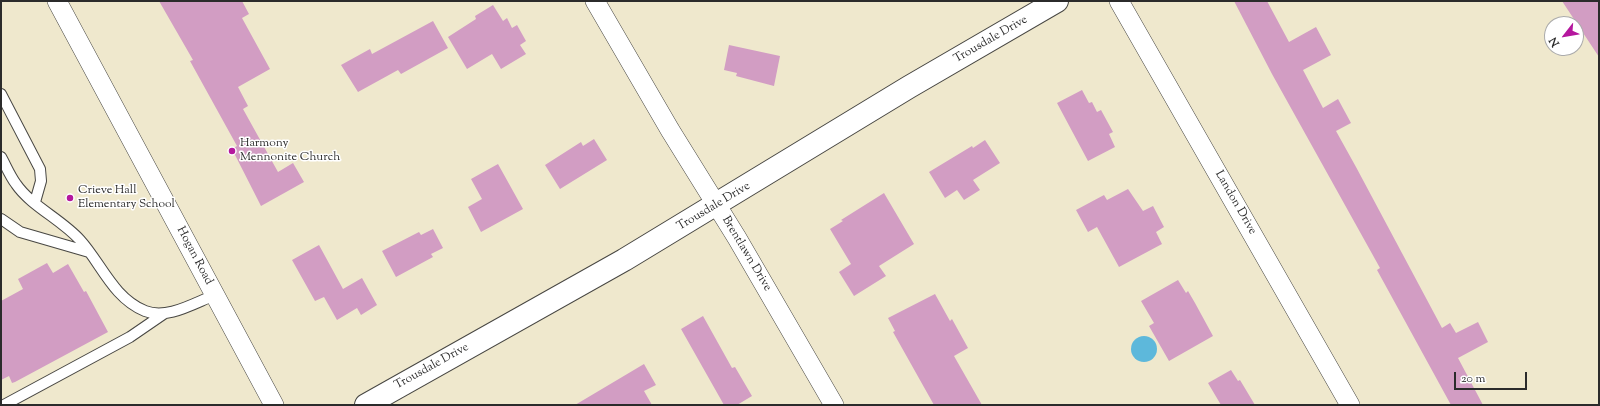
<!DOCTYPE html>
<html>
<head>
<meta charset="utf-8">
<style>
	body { margin:0 }
	#map { position:relative; width:1600px; height:406px; overflow:hidden; background:#efe8cd; font-family:"Sorts Mill Goudy",serif }
	canvas { display:block }
	.frame { position:absolute; inset:0; border:2px solid #2b2b2b; pointer-events:none }
	.north { position:absolute; left:1544px; top:16px; width:40px; height:40px; box-sizing:border-box; background:#fff; border:1px solid #aaa; border-radius:50%; rotate:239deg; font-size:11px; font-weight:700; line-height:16px; text-align:center; color:#2b2b2b }
	.north::after { content:''; display:block; margin:auto; width:14px; height:18px; background:#b5179e; clip-path:polygon(50% 0,100% 100%,50% 72%,0 100%) }
	.scale { position:absolute; left:1454px; top:372px; width:73px; height:18px; box-sizing:border-box; border:2px solid #2b2b2b; border-top:0; padding-left:5px; font-size:12px; line-height:14px; white-space:nowrap; color:#2b2b2b; -webkit-text-stroke:3px #fff; paint-order:stroke }
</style>
</head>
<body>
<div id="map">
<canvas width="1600" height="406"></canvas>
<div class="frame"></div>
<div class="north">N</div>
<div class="scale">20 m</div>
</div>
<script>
const g = document.querySelector('canvas').getContext('2d');
g.lineJoin = 'round';
function fill(path, color) { g.fillStyle = color; g.fill(path, 'evenodd'); }
function strokePath(path, color, width, dash) { g.strokeStyle = color; g.lineWidth = width; g.lineCap = dash ? 'butt' : 'round'; g.setLineDash(dash || []); g.stroke(path); }
function write(font, color, halo, rows, align = 'center') {
  g.font = font + ' "Sorts Mill Goudy",serif'; g.lineWidth = 3; g.setLineDash([]); g.textBaseline = 'middle'; g.strokeStyle = halo; g.fillStyle = color; for (const [text, x, y, turn = 0] of rows) {
    g.save(); g.translate(x, y); g.rotate((+turn || 0) * Math.PI / 180); g.textAlign = isNaN(turn) ? turn : align; if (halo) g.strokeText(text, 0, 0); g.fillText(text, 0, 0); g.restore();
  }
}
fill(new Path2D(`
	M1131 349a13 13 0 1 1 26 0a13 13 0 1 1-26 0Z`), '#5db8db');
fill(new Path2D(`
	M 159,1 L 242,1 L 249,14 L 242,18 L 270,69 L 238,87 L 248,106 L 243,109 L 278,172 L 293,163 L 304,182 L 261,206 L 232,149 L 237,146 L 190,61 L 193,60 Z
	M 1234,1 L 1267,1 L 1289,42 L 1316,27 L 1331,55 L 1303,70 L 1323,108 L 1338,99 L 1351,123 L 1336,131 L 1356,167 L 1442,328 L 1450,323 L 1456,333 L 1478,322 L 1488,342 L 1458,358 L 1483,405 L 1451,405 L 1377,270 L 1380,268 L 1272,74 Z
	M 1562,1 L 1599,1 L 1599,57 Z
	M 493,5 L 503,21 L 507,18 L 512,28 L 517,25 L 526,41 L 520,45 L 526,54 L 501,69 L 492,54 L 467,69 L 448,37 L 476,19 L 475,16 Z
	M 433,21 L 448,48 L 401,74 L 398,70 L 358,92 L 341,65 L 370,49 L 372,54 Z
	M 729,45 L 780,56 L 774,86 L 736,76 L 737,73 L 724,70 Z
	M 1082,90 L 1089,103 L 1092,102 L 1097,112 L 1101,110 L 1113,132 L 1109,134 L 1115,147 L 1088,161 L 1057,103 Z
	M 594,139 L 607,160 L 560,189 L 545,165 L 581,142 L 583,146 Z
	M 985,140 L 1000,163 L 973,180 L 980,190 L 964,200 L 957,190 L 945,198 L 929,172 L 972,146 L 973,148 Z
	M 498,164 L 523,209 L 481,232 L 468,207 L 482,199 L 471,179 Z
	M 1128,189 L 1143,211 L 1153,206 L 1164,227 L 1156,232 L 1162,244 L 1119,267 L 1097,227 L 1088,232 L 1076,210 L 1104,195 L 1107,200 Z
	M 884,193 L 914,244 L 879,266 L 886,276 L 854,296 L 839,272 L 851,264 L 830,229 L 843,221 L 841,220 Z
	M 433,229 L 443,248 L 431,254 L 433,257 L 396,277 L 382,251 L 419,232 L 421,235 Z
	M 319,245 L 343,289 L 362,278 L 377,305 L 361,315 L 357,308 L 337,320 L 324,297 L 315,301 L 292,260 Z
	M 47,263 L 53,273 L 68,264 L 84,292 L 86,291 L 108,332 L 15,382 L 12,383 L 9,376 L 1,380 L 1,301 L 23,289 L 18,279 Z
	M 1178,280 L 1186,293 L 1188,291 L 1195,303 L 1213,336 L 1169,361 L 1149,326 L 1154,323 L 1141,301 Z
	M 935,294 L 950,321 L 952,319 L 968,348 L 954,356 L 982,405 L 934,405 L 893,332 L 895,331 L 888,318 Z
	M 703,316 L 732,368 L 735,367 L 752,396 L 737,405 L 724,405 L 681,329 Z
	M 644,364 L 656,385 L 644,391 L 652,405 L 575,405 Z
	M 1231,370 L 1238,381 L 1240,380 L 1255,405 L 1221,405 L 1208,383 Z`), '#d29dc3');
const service = new Path2D(`
	M 1,94 L 40,169 L 41,181 L 35,202
	M 1,157 C 6,166 10,176 16,184 C 31,206 61,219 80,240 C 101,263 113,298 145,311 C 167,320 194,303 215,295
	M 1,219 L 20,232 L 89,252
	M 4,405 L 130,337 L 165,313`);
const minor = new Path2D(`
	M 57,1 L 274,405
	M 595,1 L 670,130 L 737,238 L 834,405
	M 1119,1 L 1350,405`);
const tertiary = new Path2D(`
	M 366,405 L 624,260 L 909,87 L 1057,1`);
strokePath(service, '#484743', 12);
strokePath(minor, '#484743', 20);
strokePath(tertiary, '#484743', 24);
strokePath(service, '#fff', 10);
strokePath(minor, '#fff', 19);
strokePath(tertiary, '#fff', 22);
for (const [x, y, r, color] of [
	[232,151,4,"#b5179e"],
	[70,198,4,"#b5179e"]
]) { const dot = new Path2D(); dot.arc(x, y, r, 0, 2 * Math.PI); g.fillStyle = color; g.fill(dot); strokePath(dot, '#fff', 1.5); }
write('12px', '#2b2b2b', '#fff', [
	["Trousdale Drive",991,40,-30],
	["Landon Drive",1235,203,60],
	["Trousdale Drive",714,207,-31],
	["Brentlawn Drive",746,254,59],
	["Hogan Road",194,256,62],
	["Trousdale Drive",432,367,-29]
]);
write('12px', '#2b2b2b', '#fff', [
	["Harmony",240,144],
	["Mennonite Church",240,158],
	["Crieve Hall",78,191],
	["Elementary School",78,205]
], 'left');
</script>
</body>
</html>
